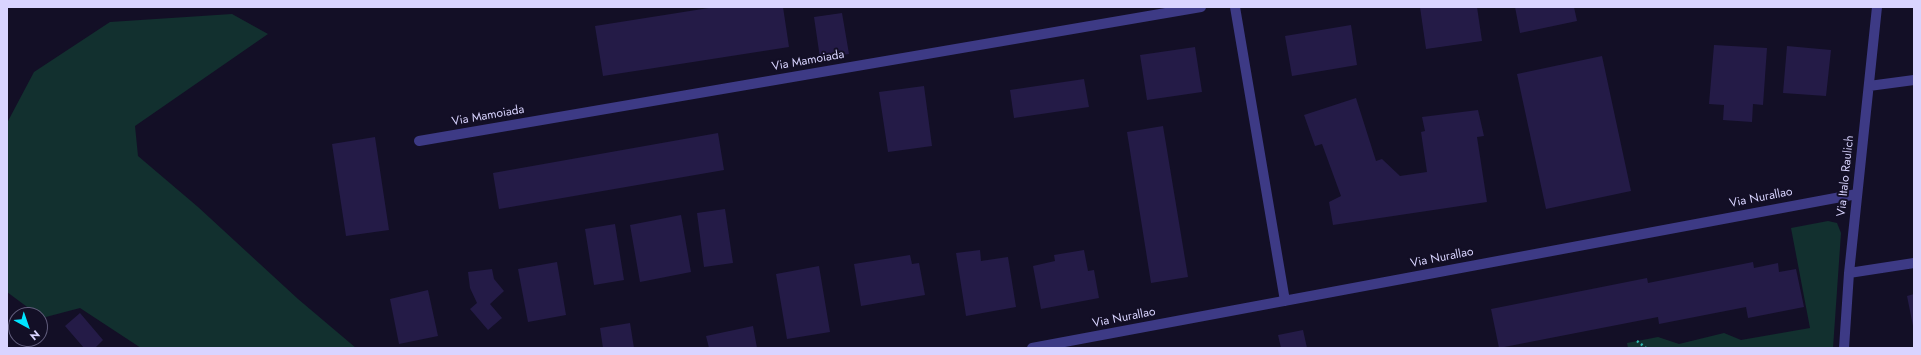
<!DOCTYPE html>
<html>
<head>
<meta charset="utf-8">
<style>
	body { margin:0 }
	#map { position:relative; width:1921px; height:355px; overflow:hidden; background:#130f26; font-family:Jost,sans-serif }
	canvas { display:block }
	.frame { position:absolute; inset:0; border:8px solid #d9d4ff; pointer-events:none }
	.north { position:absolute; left:8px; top:307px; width:40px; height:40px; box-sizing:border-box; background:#130f26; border:1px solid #625e7d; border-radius:50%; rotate:140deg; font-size:11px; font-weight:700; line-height:16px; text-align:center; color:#d9d4ff }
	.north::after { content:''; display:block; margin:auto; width:14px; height:18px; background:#00e5ff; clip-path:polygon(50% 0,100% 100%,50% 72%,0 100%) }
</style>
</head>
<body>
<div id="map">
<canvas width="1921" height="355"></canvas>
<div class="frame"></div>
<div class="north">N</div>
</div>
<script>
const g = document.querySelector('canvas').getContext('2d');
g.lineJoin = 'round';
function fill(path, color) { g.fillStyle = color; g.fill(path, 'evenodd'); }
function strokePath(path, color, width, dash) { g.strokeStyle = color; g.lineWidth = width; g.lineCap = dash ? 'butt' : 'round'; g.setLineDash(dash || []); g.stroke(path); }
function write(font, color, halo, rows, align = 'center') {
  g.font = font + ' Jost,sans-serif'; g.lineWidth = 4; g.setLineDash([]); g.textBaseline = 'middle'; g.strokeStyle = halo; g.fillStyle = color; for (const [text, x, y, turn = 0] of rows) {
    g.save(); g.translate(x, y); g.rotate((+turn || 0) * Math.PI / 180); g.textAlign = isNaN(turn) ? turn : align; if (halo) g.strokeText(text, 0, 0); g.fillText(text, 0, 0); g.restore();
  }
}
fill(new Path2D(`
	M 232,14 L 268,34 L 135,126 L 138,156 L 198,207 L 298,299 L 356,348 L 141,348 L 80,308 L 42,318 L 40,315 L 38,315 L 7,292 L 7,123 L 34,72 L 110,22 Z
	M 1828,221 L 1837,223 L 1841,233 L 1833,348 L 1628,348 L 1627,343 L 1658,337 L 1679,344 L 1724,333 L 1741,340 L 1810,328 L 1791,228 Z`), '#12302f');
fill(new Path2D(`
	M 715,7 L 783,7 L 789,47 L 603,76 L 595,26 Z
	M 1420,7 L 1477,7 L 1482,41 L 1426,49 Z
	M 1515,7 L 1574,7 L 1577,21 L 1520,33 Z
	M 842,13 L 849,54 L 820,58 L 814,17 Z
	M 1351,25 L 1357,65 L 1292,76 L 1285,36 Z
	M 1714,45 L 1767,48 L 1763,105 L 1753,104 L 1752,122 L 1723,120 L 1724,105 L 1709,104 Z
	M 1787,46 L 1831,50 L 1826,96 L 1783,93 Z
	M 1195,47 L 1202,92 L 1147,100 L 1140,55 Z
	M 1602,56 L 1631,191 L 1546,209 L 1517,74 Z
	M 1084,79 L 1089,107 L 1014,118 L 1010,90 Z
	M 924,86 L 932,146 L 888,152 L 879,92 Z
	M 1356,98 L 1376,161 L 1382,159 L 1400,176 L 1427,172 L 1421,132 L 1425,131 L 1422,117 L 1478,110 L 1484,136 L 1477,137 L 1487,202 L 1333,225 L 1329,202 L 1341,196 L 1322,144 L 1315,146 L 1304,115 Z
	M 1163,126 L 1188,277 L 1151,283 L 1127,132 Z
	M 718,133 L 724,170 L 499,209 L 493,173 Z
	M 375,137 L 389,230 L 346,236 L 332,144 Z
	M 725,209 L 733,263 L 704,267 L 697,213 Z
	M 681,215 L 691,272 L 640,282 L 630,225 Z
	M 615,224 L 624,280 L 594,285 L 585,229 Z
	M 980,250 L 981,261 L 1008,257 L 1016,307 L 966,316 L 956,253 Z
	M 1084,250 L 1088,271 L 1094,270 L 1099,298 L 1041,309 L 1033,266 L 1055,261 L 1054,255 Z
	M 910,255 L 912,264 L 919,263 L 925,295 L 861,306 L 854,264 Z
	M 557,262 L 566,315 L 528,322 L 518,269 Z
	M 1753,262 L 1754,268 L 1778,263 L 1779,272 L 1796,269 L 1804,307 L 1748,318 L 1746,307 L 1659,324 L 1658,317 L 1499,348 L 1491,309 L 1647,278 L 1648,283 Z
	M 819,266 L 830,332 L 787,339 L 776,274 Z
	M 492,269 L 494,279 L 504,291 L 490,304 L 502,318 L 488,330 L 470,309 L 477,303 L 470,288 L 468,272 Z
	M 428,290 L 438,336 L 399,344 L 390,299 Z
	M 1914,294 L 1914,326 L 1913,326 L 1907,296 Z
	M 80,313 L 103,340 L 95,348 L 84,348 L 65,326 Z
	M 630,323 L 634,348 L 603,348 L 600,328 Z
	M 753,326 L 757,348 L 709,348 L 706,336 Z
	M 1303,330 L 1307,348 L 1281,348 L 1278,335 Z`), '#241b47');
strokePath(new Path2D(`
	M 1637,341 L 1646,348`), '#2fb8b0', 2.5, [2, 3]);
strokePath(new Path2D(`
	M 1235,7 L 1285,301
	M 1869,86 L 1914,80
	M 419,141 L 1201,7
	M 1849,273 L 1914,263
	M 1032,348 L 1857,194
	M 1844,348 L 1849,273 L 1877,7`), '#3d3a85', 10);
write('12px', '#d9d4ff', '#130f26', [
	["Via Mamoiada",808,61,-10],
	["Via Mamoiada",488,116,-10],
	["Via Italo Raulich",1846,176,-84],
	["Via Nurallao",1761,198,-11],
	["Via Nurallao",1442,258,-11],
	["Via Nurallao",1124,318,-11]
]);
</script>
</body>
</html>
